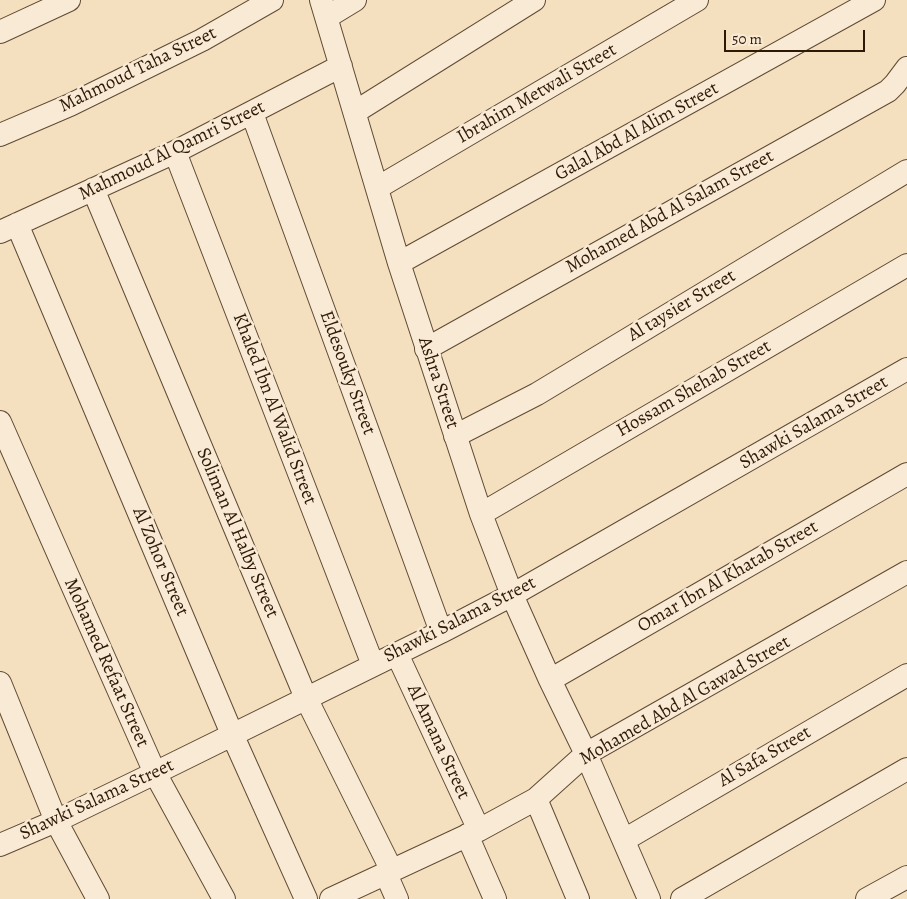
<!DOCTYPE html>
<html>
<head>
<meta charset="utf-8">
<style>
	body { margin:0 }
	#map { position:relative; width:907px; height:899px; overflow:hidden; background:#f4dfbe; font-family:Alegreya,serif }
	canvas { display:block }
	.scale { position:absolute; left:724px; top:30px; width:141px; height:22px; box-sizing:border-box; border:2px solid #2e1906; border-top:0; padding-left:6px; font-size:15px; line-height:18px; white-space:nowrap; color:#2e1906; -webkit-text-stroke:4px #f8ead5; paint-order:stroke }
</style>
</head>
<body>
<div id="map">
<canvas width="907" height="899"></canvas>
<div class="scale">50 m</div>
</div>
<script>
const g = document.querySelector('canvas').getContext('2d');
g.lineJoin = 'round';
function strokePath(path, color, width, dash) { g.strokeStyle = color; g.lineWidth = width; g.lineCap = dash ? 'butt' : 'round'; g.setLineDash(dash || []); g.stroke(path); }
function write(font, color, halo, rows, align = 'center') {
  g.font = font + ' Alegreya,serif'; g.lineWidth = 5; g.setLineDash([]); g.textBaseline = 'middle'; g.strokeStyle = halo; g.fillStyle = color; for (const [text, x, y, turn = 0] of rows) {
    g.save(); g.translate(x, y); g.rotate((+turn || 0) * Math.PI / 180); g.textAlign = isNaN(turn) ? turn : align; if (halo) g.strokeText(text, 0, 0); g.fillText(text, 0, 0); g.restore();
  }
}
const minor = new Path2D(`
	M 321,0 L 399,263 L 481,514 L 512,595 L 550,680 L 586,754 L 649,899
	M 327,17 L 355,0
	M 0,32 L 69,0
	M 355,112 L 534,0
	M 252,113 L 441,632
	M 0,135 L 70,105 L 202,40 L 272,0
	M 175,152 L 373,665
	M 377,188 L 697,0
	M 93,189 L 306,698 L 392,871
	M 17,224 L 232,734 L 306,899
	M 0,232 L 175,152 L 341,66
	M 399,263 L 874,0
	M 426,349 L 888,91 L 895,84 L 907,68
	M 0,422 L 155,773 L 224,899
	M 455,436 L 537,394 L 907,171
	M 481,514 L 907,265
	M 397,654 L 479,830
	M 550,680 L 907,474
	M 0,683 L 56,821 L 98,899
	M 536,799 L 578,899
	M 467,835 L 495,899
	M 624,840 L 907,675
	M 0,845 L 56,821 L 155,773 L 441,632 L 512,595 L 907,369
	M 386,874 L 397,899
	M 331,899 L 479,830 L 536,799 L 586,754 L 907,572
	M 682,899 L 907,769
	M 867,899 L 907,877`);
strokePath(minor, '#604a34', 24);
strokePath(minor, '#f8ead5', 22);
write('19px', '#2e1906', '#f8ead5', [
	["Mahmoud Taha Street",138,70,-26],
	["Ibrahim Metwali Street",537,94,-30],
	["Galal Abd Al Alim Street",637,132,-29],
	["Mahmoud Al Qamri Street",172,151,-26],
	["Mohamed Abd Al Salam Street",670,212,-29],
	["Al taysier Street",682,306,-31],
	["Eldesouky Street",347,373,70],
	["Ashra Street",438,383,72],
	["Hossam Shehab Street",694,389,-30],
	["Khaled Ibn Al Walid Street",274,409,69],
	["Shawki Salama Street",814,423,-30],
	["Soliman Al Halby Street",237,533,67],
	["Al Zohor Street",160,562,67],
	["Omar Ibn Al Khatab Street",728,577,-30],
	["Shawki Salama Street",460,620,-27],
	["Mohamed Refaat Street",106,663,66],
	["Mohamed Abd Al Gawad Street",685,701,-30],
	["Al Amana Street",438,742,65],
	["Al Safa Street",765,757,-30],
	["Shawki Salama Street",97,800,-25]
]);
</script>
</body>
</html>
